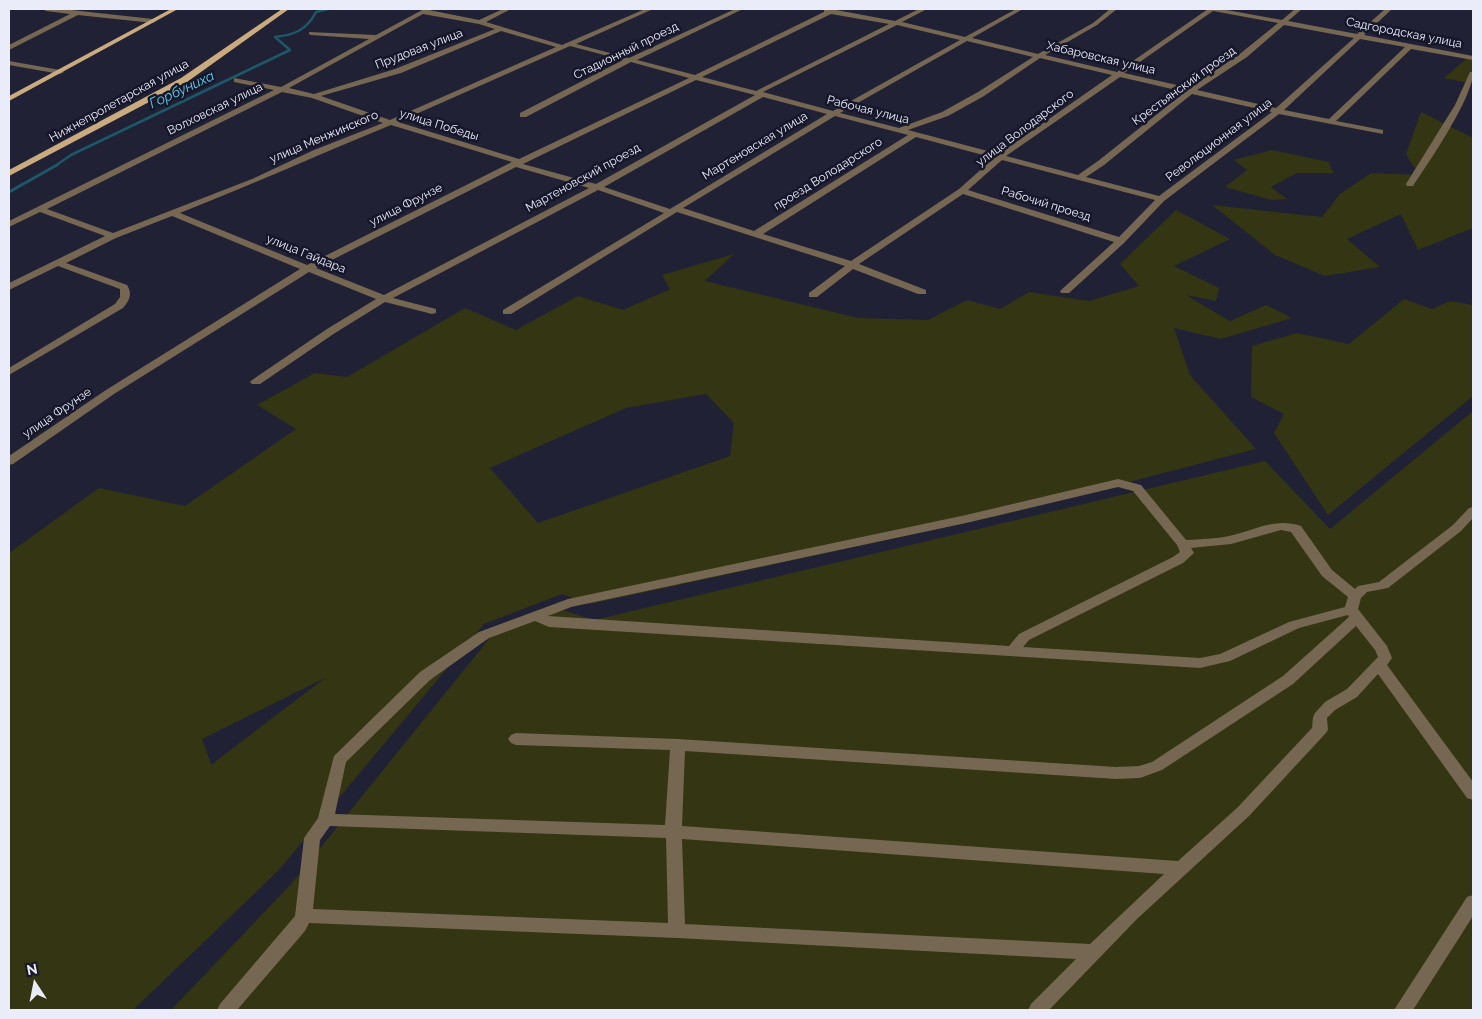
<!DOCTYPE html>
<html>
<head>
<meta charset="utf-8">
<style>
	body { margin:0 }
	#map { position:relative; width:1482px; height:1019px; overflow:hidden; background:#202135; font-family:Raleway,sans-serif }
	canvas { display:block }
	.frame { position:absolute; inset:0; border:10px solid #ebecfa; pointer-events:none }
	.north { position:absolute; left:10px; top:959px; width:50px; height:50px; -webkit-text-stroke:4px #17172b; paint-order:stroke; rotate:349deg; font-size:14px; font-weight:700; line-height:20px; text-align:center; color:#ebecfa }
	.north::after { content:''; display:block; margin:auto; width:18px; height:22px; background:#ebecfa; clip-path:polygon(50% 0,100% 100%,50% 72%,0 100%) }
</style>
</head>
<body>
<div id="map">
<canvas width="1482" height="1019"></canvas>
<div class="frame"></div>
<div class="north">N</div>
</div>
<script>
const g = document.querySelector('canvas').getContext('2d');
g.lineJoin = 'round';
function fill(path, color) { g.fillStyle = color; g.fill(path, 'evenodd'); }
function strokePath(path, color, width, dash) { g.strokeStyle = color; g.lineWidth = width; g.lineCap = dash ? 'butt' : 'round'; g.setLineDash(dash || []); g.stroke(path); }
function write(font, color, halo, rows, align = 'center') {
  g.font = font + ' Raleway,sans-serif'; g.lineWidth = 5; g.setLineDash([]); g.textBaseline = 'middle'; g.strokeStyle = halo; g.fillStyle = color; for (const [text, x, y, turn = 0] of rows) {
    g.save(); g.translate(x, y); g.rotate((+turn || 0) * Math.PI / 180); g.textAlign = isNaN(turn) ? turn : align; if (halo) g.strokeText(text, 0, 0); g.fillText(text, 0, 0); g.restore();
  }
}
fill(new Path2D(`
	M 1468,57 L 1473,58 L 1473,84 L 1444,78 Z
	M 1421,112 L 1473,138 L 1473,228 L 1418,250 L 1401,214 L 1347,239 L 1380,267 L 1325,276 L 1275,255 L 1212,205 L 1322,217 L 1340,194 L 1371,173 L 1419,175 L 1406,154 Z
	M 1272,150 L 1329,162 L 1333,173 L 1297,173 L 1271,187 L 1287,199 L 1271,200 L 1225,187 L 1247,170 L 1234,160 Z
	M 1176,210 L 1230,239 L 1174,266 L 1219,288 L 1216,301 L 1186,295 L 1230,321 L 1266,305 L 1292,318 L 1221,339 L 1174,328 L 1190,375 L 1256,449 L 998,516 L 590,604 L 562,594 L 484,624 L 278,871 L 133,1010 L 9,1010 L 9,553 L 99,488 L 185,506 L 296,429 L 257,405 L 315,373 L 347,377 L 465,308 L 516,330 L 578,296 L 623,310 L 670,289 L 662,275 L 734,254 L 705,281 L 858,318 L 928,320 L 967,300 L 1000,309 L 1029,292 L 1089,301 L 1139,286 L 1120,264 ZM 706,394 L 734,423 L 730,456 L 538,523 L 490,468 L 626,408 ZM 325,678 L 212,764 L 211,764 L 202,739 Z
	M 1404,299 L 1432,309 L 1450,301 L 1473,305 L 1473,396 L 1328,515 L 1274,433 L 1284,414 L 1251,397 L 1252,346 L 1297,333 L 1349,344 Z
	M 1473,411 L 1473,1010 L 171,1010 L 292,883 L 493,634 L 556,608 L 594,620 L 1265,461 L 1330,529 Z`), '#333513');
strokePath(new Path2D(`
	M 55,166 L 71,155 L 290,50 L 275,37 C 294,35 307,30 316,12 L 328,9`), '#1c5868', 2.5);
strokePath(new Path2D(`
	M 9,192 L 57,165`), '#1c5868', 3);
fill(new Path2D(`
	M 43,9 L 62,9 L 153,19 L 156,21 L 153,23 L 78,15 L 9,50 L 9,45 L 70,14 L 46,11 Z
	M 424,9 L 479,20 L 503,9 L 511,9 L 486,22 L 562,45 L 645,9 L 653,9 L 576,44 L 629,58 L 735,9 L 743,9 L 637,60 L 695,75 L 824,12 L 824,10 L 831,9 L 895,21 L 919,9 L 927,9 L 902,22 L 965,37 L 1016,9 L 1023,9 L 972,38 L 1038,54 L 1093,23 L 1110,9 L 1117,9 L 1097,25 L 1045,55 L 1117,72 L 1208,9 L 1221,9 L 1282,20 L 1295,9 L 1302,9 L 1288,21 L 1357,34 L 1385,9 L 1392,9 L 1364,35 L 1473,56 L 1473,60 L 1411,49 L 1336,121 L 1383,130 L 1383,134 L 1279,114 L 1164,201 L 1124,243 L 1069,293 L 1061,293 L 1060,291 L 1114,242 L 963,194 L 859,264 L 926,290 L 926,294 L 918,294 L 853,269 L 817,297 L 809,297 L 809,293 L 845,266 L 677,212 L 511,314 L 503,314 L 503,310 L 664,213 L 598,190 L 393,298 L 436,309 L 436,313 L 432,314 L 385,302 L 335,333 L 260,384 L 252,384 L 250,382 L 252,380 L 327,329 L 376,299 L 309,272 L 114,394 L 13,464 L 9,465 L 9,456 L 106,390 L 300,269 L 172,216 L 116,238 L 66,263 L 127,285 C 133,294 129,301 123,308 L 9,375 L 9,368 L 115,304 L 120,297 L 120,289 L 58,266 L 9,290 L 9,283 L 105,236 L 40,212 L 9,227 L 9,221 L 274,90 L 234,82 L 234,78 L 281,87 L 369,39 L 311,35 L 309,34 L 309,32 L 376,35 ZM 1213,11 L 1278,23 L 1241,53 L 1190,88 L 1124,73 ZM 423,14 L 479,24 L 495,29 L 395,69 L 314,94 L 289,88 ZM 831,14 L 889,24 L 756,91 L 702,77 ZM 897,25 L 960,40 L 833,111 L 763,92 ZM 1284,25 L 1354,38 L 1276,108 L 1197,90 L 1247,57 ZM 501,31 L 556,47 L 390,120 L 321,96 L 401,73 ZM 1360,39 L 1405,47 L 1329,119 L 1284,110 ZM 967,41 L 1033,57 L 978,92 L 942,112 L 899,128 L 840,113 ZM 570,46 L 623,60 L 520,113 L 520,117 L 526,117 L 631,62 L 689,78 L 519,159 L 398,122 ZM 1040,58 L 1112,75 L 999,154 L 908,130 L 948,116 L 984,96 ZM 1120,77 L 1185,92 L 1098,161 L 1078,175 L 1006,156 ZM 696,80 L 755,95 L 596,184 L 523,164 ZM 282,92 L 312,98 L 383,123 L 314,150 L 252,179 L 113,233 L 47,209 ZM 1192,94 L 1272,112 L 1159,196 L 1086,177 L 1104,165 ZM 763,97 L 827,114 L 670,209 L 604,187 ZM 835,116 L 908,135 L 754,231 L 683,208 ZM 391,125 L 512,162 L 307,265 L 180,213 C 251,185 320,154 391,125 ZM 916,137 L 994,158 L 959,189 L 851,261 L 763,234 ZM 1002,160 L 1155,200 L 1119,237 L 968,190 ZM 516,167 L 589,188 L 384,295 L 316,268 Z
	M 9,61 L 60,70 L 64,72 L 60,74 L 9,65 Z
	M 1470,72 L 1473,72 C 1473,98 1429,162 1413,186 L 1407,186 L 1406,184 L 1455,105 Z
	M 1118,479 L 1141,485 L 1186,540 C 1201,539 1215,539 1229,536 C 1254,531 1274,517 1301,526 L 1332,570 L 1355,589 L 1358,586 L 1379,582 L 1453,525 L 1469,508 L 1473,507 L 1473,518 L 1461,531 L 1388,588 L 1367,592 L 1361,598 L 1358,609 L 1387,646 L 1392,658 L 1387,665 L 1473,782 L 1473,800 L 1467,798 L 1378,674 L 1357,697 L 1335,710 L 1327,718 L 1328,730 L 1325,734 L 1249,816 L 1137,919 L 1049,1010 L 1028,1010 L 1031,1004 L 1076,959 L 677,938 L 309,923 L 305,931 L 237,1010 L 217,1010 L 220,1004 L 295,916 L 304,838 L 318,818 L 334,756 L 420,672 L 479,632 L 568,599 L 966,515 ZM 1118,487 L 1133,491 L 1177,545 L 1180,552 L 1173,557 L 1019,634 L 1009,646 L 548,616 L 571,607 L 966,523 ZM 1281,530 L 1291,532 L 1322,576 L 1348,597 L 1345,607 L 1289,622 L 1220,654 L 1200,658 L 1023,647 L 1029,640 L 1183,563 L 1194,553 L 1191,548 L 1231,544 ZM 1348,615 L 1349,617 L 1283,676 L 1152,762 L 1139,766 L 1116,767 L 678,739 L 516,733 L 511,735 L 508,739 L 511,743 L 516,745 L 670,750 L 665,825 L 335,814 L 346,762 L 430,680 L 489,638 L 535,621 L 549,627 L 1200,668 L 1230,661 L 1299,628 ZM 1356,626 L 1375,650 L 1378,657 L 1347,689 L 1325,702 L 1315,713 L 1313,717 L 1312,728 L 1237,808 L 1178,861 L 682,826 L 685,751 L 1116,779 L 1140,778 L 1162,770 L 1293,684 ZM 330,826 L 666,838 L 668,923 L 313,909 L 320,840 ZM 682,839 L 1164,874 L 1090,944 L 685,924 Z
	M 1473,895 L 1473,916 L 1413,1010 L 1394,1010 L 1467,897 Z`), '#756752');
fill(new Path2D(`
	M 171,9 L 178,9 L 9,101 L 9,96 Z
	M 282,9 L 289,9 L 187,82 L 9,176 L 9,170 L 181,78 Z`), '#c9ab7e');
write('12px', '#ebecfa', '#17172b', [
	["Садгородская улица",1404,33,11],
	["Прудовая улица",419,49,-21],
	["Стадионный проезд",626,51,-26],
	["Хабаровская улица",1101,58,13],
	["Крестьянский проезд",1184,86,-36],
	["Нижнепролетарская улица",119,101,-29],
	["Волховская улица",215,109,-26],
	["Рабочая улица",868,110,14],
	["улица Победы",439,125,17],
	["улица Володарского",1025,128,-37],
	["улица Менжинского",324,137,-23],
	["Революционная улица",1219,140,-37],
	["Мартеновская улица",755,146,-31],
	["проезд Володарского",828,174,-32],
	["Мартеновский проезд",583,178,-29],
	["Рабочий проезд",1046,204,17],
	["улица Фрунзе",406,205,-27],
	["улица Гайдара",306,254,22],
	["улица Фрунзе",57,413,-34]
]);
write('italic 14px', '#5dcfee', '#17172b', [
	["Горбуниха",182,90,-25]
]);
</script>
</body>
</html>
